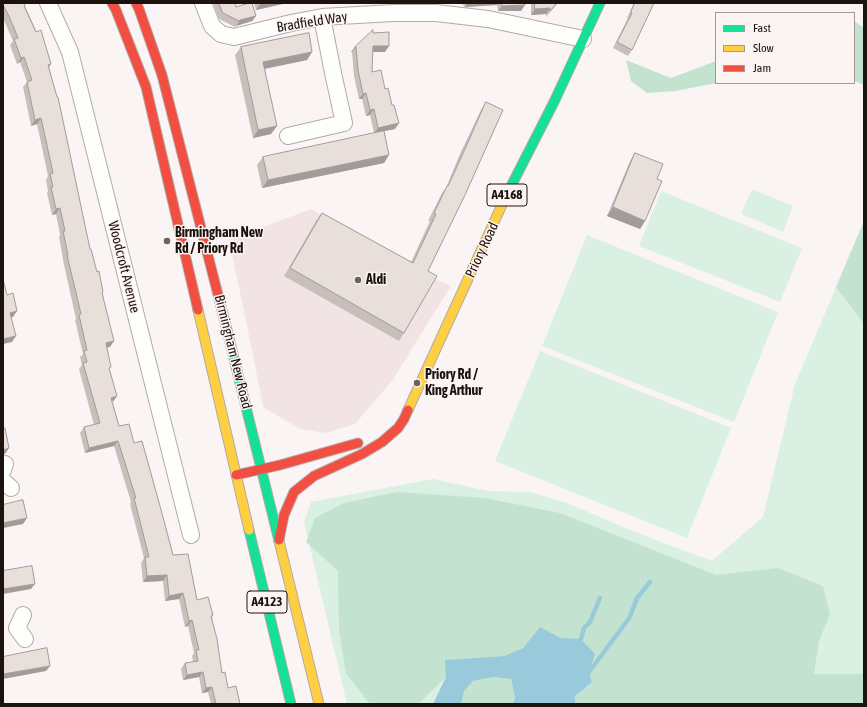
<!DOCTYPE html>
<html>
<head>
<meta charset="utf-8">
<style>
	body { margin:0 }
	#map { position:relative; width:867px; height:707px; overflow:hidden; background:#faf5f4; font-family:"Asap Condensed",sans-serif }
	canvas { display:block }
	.frame { position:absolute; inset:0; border:4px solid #1e120e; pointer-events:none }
	.legend { position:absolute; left:715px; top:12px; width:140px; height:72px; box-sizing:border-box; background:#fcf4f2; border:1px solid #a39a97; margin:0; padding:5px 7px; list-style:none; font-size:12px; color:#1e120e }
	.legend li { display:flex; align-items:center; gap:8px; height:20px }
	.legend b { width:20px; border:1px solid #a39a97 }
</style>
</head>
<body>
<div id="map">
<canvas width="867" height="707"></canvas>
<div class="frame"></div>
<ul class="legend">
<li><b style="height:5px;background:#16e098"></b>Fast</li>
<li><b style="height:5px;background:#ffcf43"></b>Slow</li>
<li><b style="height:5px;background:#f24e42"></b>Jam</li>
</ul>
</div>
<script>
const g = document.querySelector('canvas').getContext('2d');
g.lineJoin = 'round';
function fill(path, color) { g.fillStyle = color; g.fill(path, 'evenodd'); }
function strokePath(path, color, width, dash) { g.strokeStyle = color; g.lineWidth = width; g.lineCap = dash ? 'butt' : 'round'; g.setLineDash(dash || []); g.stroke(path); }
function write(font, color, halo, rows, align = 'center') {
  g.font = font + ' "Asap Condensed",sans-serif'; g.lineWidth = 3; g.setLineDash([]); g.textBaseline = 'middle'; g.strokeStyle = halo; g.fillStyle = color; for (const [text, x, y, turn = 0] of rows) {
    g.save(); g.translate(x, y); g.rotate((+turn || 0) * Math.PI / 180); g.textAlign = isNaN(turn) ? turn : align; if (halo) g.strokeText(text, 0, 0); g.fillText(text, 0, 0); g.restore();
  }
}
fill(new Path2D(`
	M 311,209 L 404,266 L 451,286 L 392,381 L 355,424 L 326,433 L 300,429 L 263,407 L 252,350 L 229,240 Z`), '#f2e4e4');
fill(new Path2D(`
	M 752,189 L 793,206 L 783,232 L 741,214 Z
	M 661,191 L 802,248 L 780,302 L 639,246 Z
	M 864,221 L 864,704 L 347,704 L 304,522 L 311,502 L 433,479 L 488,491 L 531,492 L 567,503 L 640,534 L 712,561 L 763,517 L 795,384 Z
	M 587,235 L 778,312 L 734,422 L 542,346 Z
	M 540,351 L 731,428 L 687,538 L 495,461 Z`), '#daf0e2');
fill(new Path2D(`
	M 854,21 L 864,28 L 864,85 L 854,81 Z
	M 626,60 L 671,78 L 716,61 L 716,83 L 676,91 L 647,93 L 631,81 Z
	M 864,221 L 864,324 L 836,287 Z
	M 397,492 L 485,498 L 560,513 L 716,575 L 778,568 L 823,586 L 830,614 L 819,641 L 814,674 L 864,674 L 864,704 L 575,704 L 575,696 L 592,682 L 589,672 L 595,654 L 581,639 L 561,638 L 540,627 L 523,648 L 504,656 L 446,660 L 446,677 L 418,704 L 370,704 L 346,673 L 339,630 L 338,571 L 306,542 L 315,518 L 344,503 Z
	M 493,677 L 511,679 L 515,698 L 513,704 L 461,704 L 463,691 L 473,681 Z`), '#c3e3d0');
fill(new Path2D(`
	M 540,627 L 561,638 L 581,639 L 595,654 L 589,672 L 592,682 L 575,696 L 575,704 L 513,704 L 515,698 L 511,679 L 493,677 L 473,681 L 464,691 L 461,704 L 433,704 L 446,677 L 445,660 L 504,656 L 523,648 Z`), '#98cadb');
strokePath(new Path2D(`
	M 581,639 L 584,628 L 590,622 L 600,598
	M 589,672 L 630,617 L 637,598 L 650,582`), '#98cadb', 4.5);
const street = new Path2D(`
	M 48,3 L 70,52 L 88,124 L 191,535
	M 203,3 L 212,26 L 221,34 L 234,37 L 291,23 L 322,17 L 393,13 L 436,13 L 488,19 L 583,39
	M 288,136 L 344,123 L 333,73 L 322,17
	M 3,470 L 5,464
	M 3,481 L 11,488
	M 23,615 L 17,628 L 25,639`);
const fast = new Path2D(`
	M 506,196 L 554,102 L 600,3
	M 228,334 L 279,541
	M 249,530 L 291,704`);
const slow = new Path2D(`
	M 198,310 L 249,530
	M 408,410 L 506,196
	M 279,541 L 319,704`);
const jam = new Path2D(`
	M 112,3 L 116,10 L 146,87 L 198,310
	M 136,3 L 139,9 L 162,75 L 228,334
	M 236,475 L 280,465 L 358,443
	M 279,540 L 284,515 L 294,492 L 314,476 L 362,454 L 382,442 L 398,428 L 404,419 L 408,410`);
strokePath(street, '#b2aba8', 18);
strokePath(fast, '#b2aba8', 11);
strokePath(slow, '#b2aba8', 11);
strokePath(jam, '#b2aba8', 11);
strokePath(street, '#fefefd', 16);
strokePath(fast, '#16e098', 9);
strokePath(slow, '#ffcf43', 9);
strokePath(jam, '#f24e42', 9);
fill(new Path2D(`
	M 3,3 L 25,6 L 51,64 L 49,68 L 90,249 L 97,272 L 103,292 L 103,294 L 110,347 L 107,347 L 112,402 L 119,426 L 134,443 L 173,555 L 197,600 L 213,615 L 212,617 L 222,673 L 228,688 L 240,704 L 211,704 L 208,692 L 202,693 L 199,677 L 183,680 L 181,669 L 185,663 L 193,662 L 192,656 L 194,653 L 188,626 L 185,627 L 179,599 L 165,601 L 163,581 L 143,582 L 141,563 L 144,558 L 130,504 L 131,502 L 114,446 L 85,453 L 80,433 L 84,427 L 94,425 L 79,369 L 82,365 L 80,357 L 83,354 L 75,320 L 76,319 L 63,260 L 63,259 L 59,237 L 60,234 L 56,214 L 52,215 L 47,193 L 48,191 L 46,180 L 48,176 L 37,124 L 31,126 L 23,87 L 27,82 L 20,62 L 17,64 L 10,45 L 13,41 L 3,18 Z
	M 213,3 L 235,3 L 236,7 L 256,16 L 252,21 L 236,26 L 235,27 L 219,19 Z
	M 254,3 L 287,3 L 256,10 Z
	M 461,3 L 525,3 L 521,11 L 498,11 L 497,5 L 465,7 Z
	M 531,3 L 558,3 L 546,17 L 546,14 L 531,15 Z
	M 634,3 L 654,3 L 632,50 L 628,56 L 613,48 L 628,18 L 627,18 Z
	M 373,33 L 389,46 L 385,52 L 372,52 L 372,72 L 395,129 L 374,133 L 370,115 L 366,116 L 362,99 L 359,99 L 354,76 L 352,52 L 351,52 L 355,47 Z
	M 241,47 L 312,52 L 307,60 L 265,69 L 271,134 L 253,138 L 235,55 Z
	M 486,102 L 428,271 L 404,333 L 399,341 L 284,276 L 316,221 L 322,213 L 411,262 L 430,221 L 428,221 L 442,193 L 446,188 L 459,156 L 481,110 Z
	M 635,153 L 657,179 L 645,221 L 640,229 L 607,216 L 630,161 Z
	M 389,155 L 384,163 L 262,188 L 257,165 L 263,157 Z`), '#c8bfbb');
fill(new Path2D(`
	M 266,3 L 287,3 L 256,10 L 260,4 Z
	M 467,3 L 499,3 L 497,5 L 465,7 Z
	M 525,5 L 521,11 L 498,11 L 502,6 Z
	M 550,8 L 546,14 L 531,15 L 535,9 Z
	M 256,16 L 252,21 L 236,26 L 240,20 Z
	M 373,46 L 389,46 L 385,52 L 369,52 Z
	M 355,47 L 356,47 L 352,52 L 351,52 Z
	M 312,52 L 307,60 L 258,70 L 263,62 Z
	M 24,57 L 20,62 L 17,64 L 21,58 Z
	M 366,93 L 362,99 L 359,99 L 363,94 Z
	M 374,109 L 370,115 L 366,116 L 370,110 Z
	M 41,118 L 37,124 L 31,126 L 35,120 Z
	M 399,123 L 395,129 L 374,133 L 378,128 Z
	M 277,126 L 271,134 L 253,138 L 258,130 Z
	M 389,155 L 384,163 L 262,188 L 268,180 Z
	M 613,207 L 645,221 L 640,229 L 607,216 Z
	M 60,208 L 56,214 L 52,215 L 56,209 Z
	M 17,311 L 13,317 L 7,318 L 10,313 Z
	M 16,336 L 12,342 L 3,344 L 3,339 Z
	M 114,341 L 110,347 L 102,348 L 106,343 Z
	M 117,396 L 113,402 L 111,398 Z
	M 118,441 L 114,446 L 85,453 L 89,448 Z
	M 9,448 L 5,454 L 3,454 L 3,450 Z
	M 27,518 L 23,524 L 3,528 L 3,523 Z
	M 167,575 L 163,581 L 143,582 L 147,576 Z
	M 35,584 L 31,589 L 3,594 L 3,589 Z
	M 183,593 L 179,599 L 165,601 L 169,596 Z
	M 192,620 L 188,626 L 185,627 L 189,621 Z
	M 50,666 L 46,671 L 3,679 L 3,674 Z
	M 203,672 L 199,677 L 183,680 L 187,675 Z
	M 212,687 L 208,692 L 202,693 L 206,688 Z`), '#a29b99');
const building = new Path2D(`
	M 3,3 L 24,3 L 25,5 L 24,6 L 36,32 L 41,30 L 51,64 L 48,65 L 57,97 L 58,97 L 90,249 L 91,249 L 97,272 L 99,271 L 103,292 L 102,293 L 114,341 L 106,343 L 111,367 L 109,368 L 117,396 L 111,398 L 119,426 L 129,424 L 134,443 L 142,441 L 163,517 L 173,555 L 188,554 L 197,600 L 208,597 L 213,615 L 211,616 L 217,639 L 222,673 L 225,672 L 228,688 L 236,686 L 240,704 L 216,704 L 212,687 L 206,688 L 203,672 L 187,675 L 185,663 L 198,661 L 196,650 L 199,650 L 192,620 L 189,621 L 183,593 L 169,596 L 167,575 L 147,576 L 145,557 L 149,557 L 134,498 L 136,498 L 118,441 L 89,448 L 84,427 L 100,423 L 83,363 L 87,362 L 84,351 L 87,350 L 79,315 L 81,314 L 67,255 L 68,255 L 63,231 L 65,231 L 60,208 L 56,209 L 51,187 L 53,187 L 50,174 L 53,173 L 41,118 L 35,120 L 27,82 L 32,80 L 24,57 L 21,58 L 14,39 L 18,38 L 9,16 L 3,5 Z
	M 219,3 L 235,3 L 236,7 L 249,3 L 252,3 L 256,16 L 240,20 L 239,21 L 223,13 Z
	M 501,3 L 525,3 L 525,5 L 502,6 Z
	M 535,3 L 557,3 L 550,11 L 550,8 L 535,9 Z
	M 635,3 L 654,3 L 632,50 L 617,42 L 632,13 L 631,12 Z
	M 373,30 L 373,33 L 389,32 L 389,46 L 373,46 L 372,72 L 381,70 L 385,89 L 388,88 L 392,105 L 394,105 L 399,123 L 378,128 L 374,109 L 370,110 L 366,93 L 363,94 L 358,70 L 356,47 L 355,47 Z
	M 309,33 L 312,52 L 263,62 L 277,126 L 258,130 L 241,47 Z
	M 486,102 L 503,110 L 465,195 L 428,271 L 437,276 L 404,333 L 290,268 L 322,213 L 413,263 L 436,214 L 434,213 L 447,186 L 448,186 L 465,149 Z
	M 384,131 L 389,155 L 268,180 L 263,157 Z
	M 635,153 L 663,164 L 657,179 L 662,181 L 645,221 L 613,207 Z
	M 3,279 L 7,295 L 13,293 L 17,311 L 10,313 L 16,336 L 3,339 Z
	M 3,428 L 5,428 L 9,448 L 3,450 Z
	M 23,500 L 27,518 L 3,523 L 3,505 Z
	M 32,566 L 35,584 L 3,589 L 3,571 Z
	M 47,648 L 50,666 L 3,674 L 3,657 Z`);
fill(building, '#e8deda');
strokePath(building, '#a29b99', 1);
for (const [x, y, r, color] of [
	[167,241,4,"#6b615e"],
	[358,280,4,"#6b615e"],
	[417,383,4,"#6b615e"]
]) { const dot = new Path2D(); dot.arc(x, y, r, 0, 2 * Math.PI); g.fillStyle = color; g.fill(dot); strokePath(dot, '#fcf4f2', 1.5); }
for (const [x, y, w] of [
	[507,195,40],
	[267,602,40]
]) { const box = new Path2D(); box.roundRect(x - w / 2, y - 11, w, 22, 3); g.fillStyle = '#fcf4f2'; g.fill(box); strokePath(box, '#1e120e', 1); }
write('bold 13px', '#1e120e', null, [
	["A4168",507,195],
	["A4123",267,602]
]);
write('14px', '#1e120e', '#fcf4f2', [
	["Bradfield Way",312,22,-9],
	["Priory Road",482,250,-65],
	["Woodcroft Avenue",124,267,76],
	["Birmingham New Road",233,352,76]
]);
write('bold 14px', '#1e120e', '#fcf4f2', [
	["Birmingham New",175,233],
	["Rd / Priory Rd",175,249],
	["Aldi",366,280],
	["Priory Rd /",425,375],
	["King Arthur",425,391]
], 'left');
</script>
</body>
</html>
